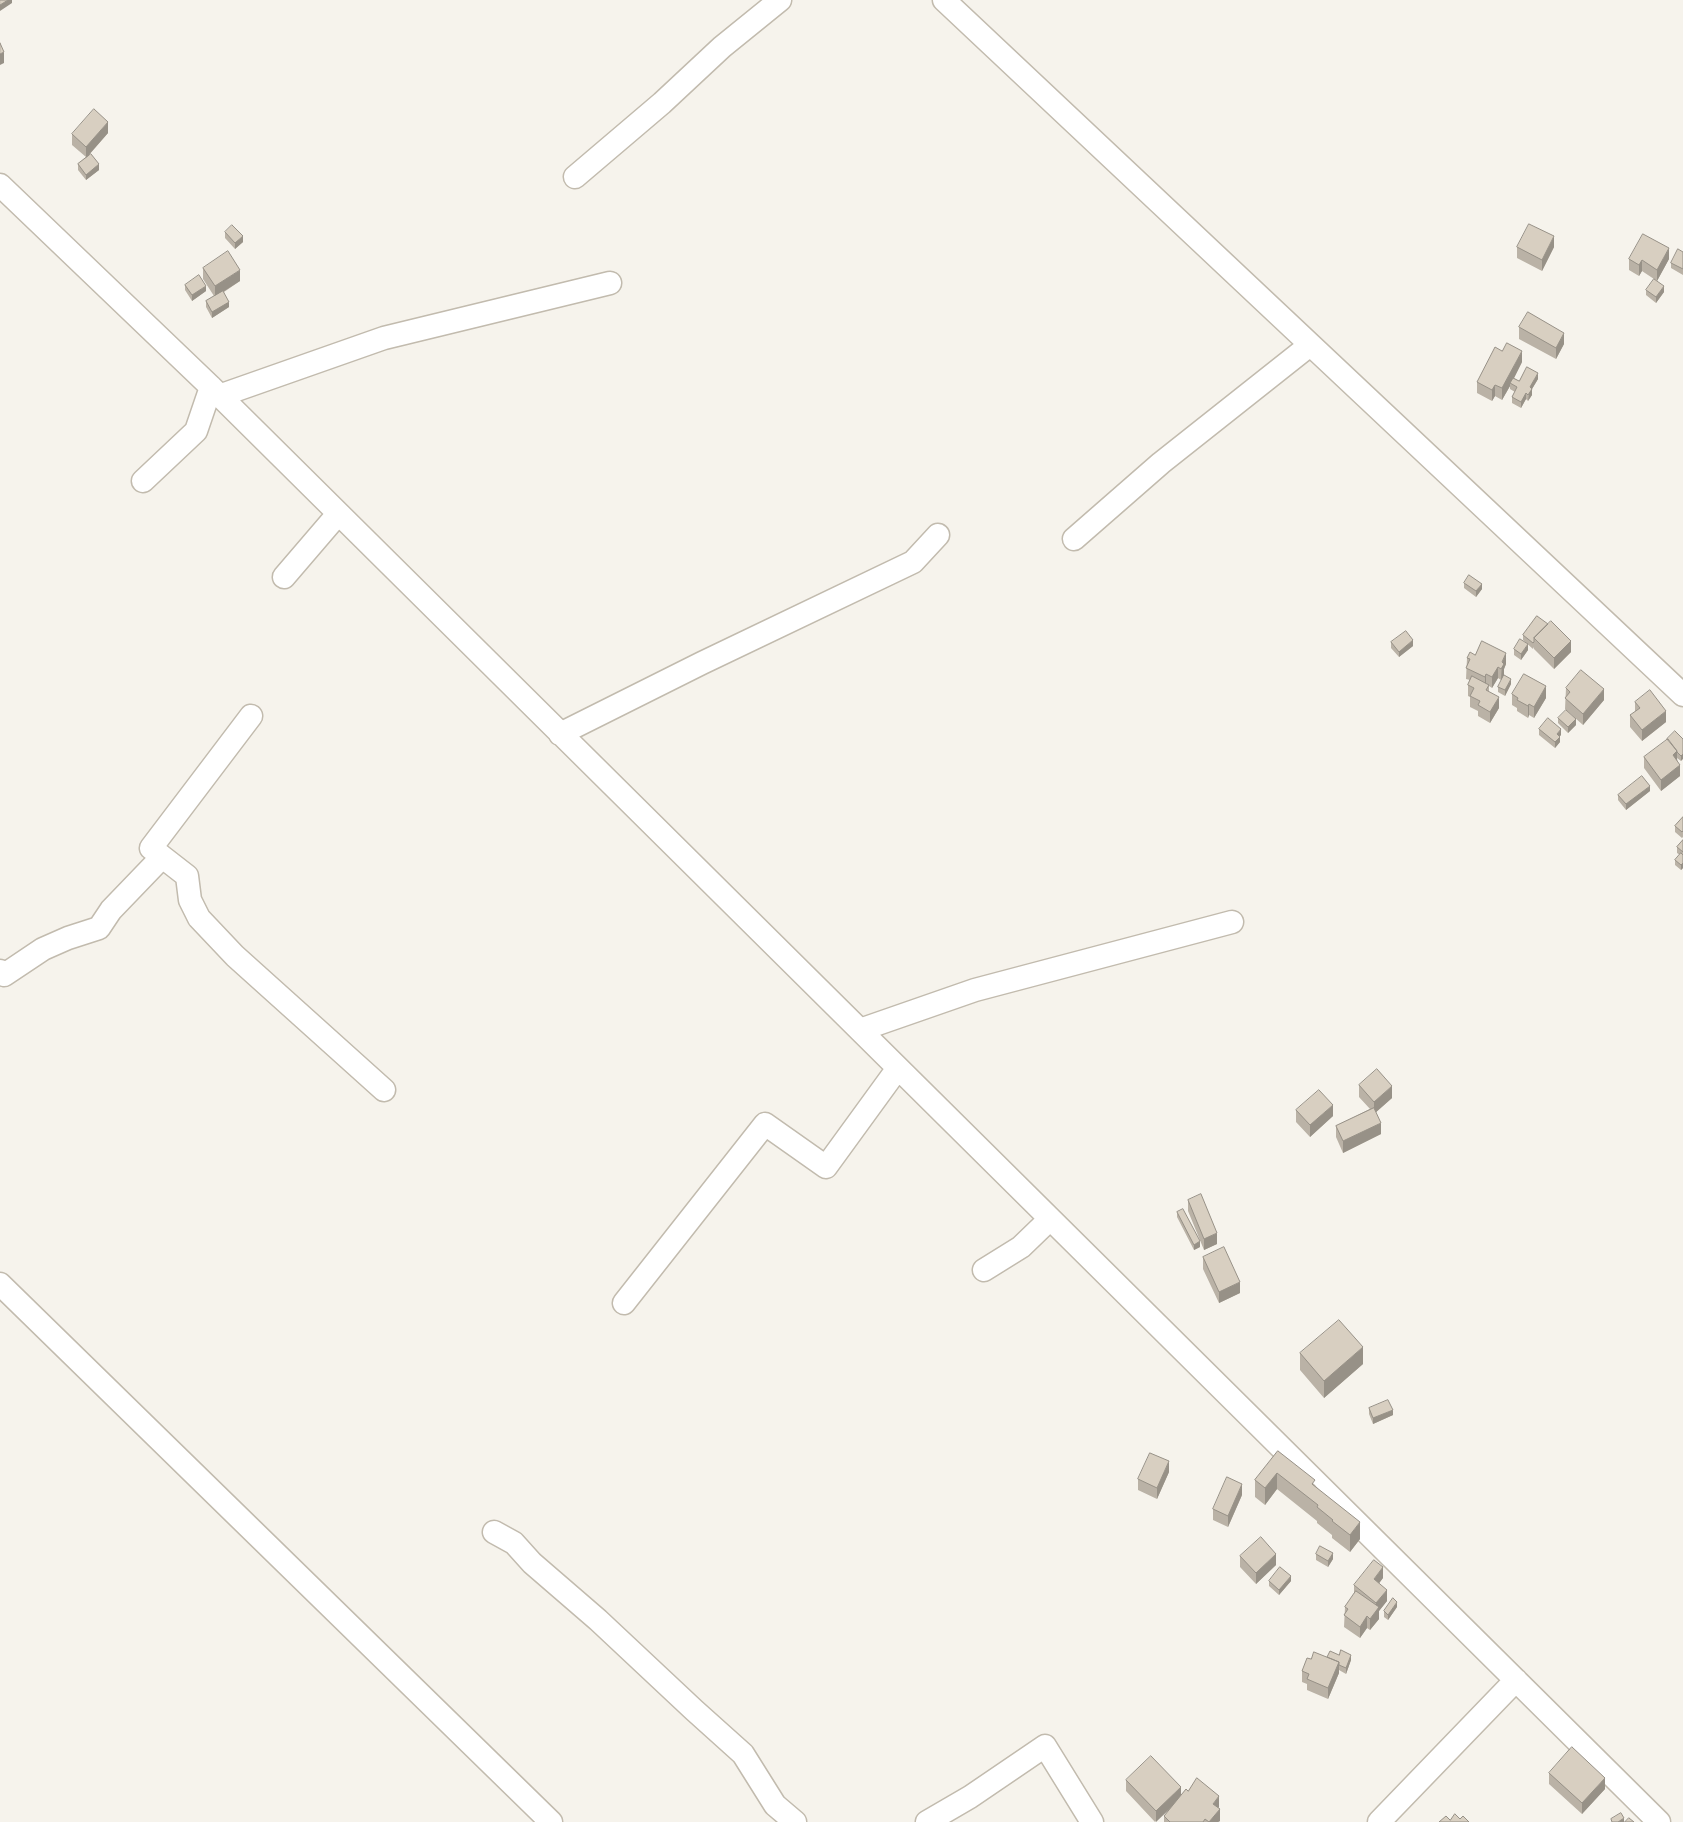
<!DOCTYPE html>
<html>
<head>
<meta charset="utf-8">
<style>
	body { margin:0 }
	canvas { display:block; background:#f6f3ec }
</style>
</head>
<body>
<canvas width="1683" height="1822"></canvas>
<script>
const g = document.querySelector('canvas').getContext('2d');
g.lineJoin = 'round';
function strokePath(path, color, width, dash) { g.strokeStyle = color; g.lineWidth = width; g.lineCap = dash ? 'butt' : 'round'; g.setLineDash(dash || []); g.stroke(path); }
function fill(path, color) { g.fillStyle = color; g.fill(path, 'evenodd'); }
const minor = new Path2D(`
	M 944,0 L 1683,695
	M 575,177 L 662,103 L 722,47 L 780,0
	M 0,185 L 211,387 L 1659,1822
	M 219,396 L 384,338 L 610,283
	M 143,481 L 196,431 L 211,387
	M 1074,539 L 1161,463 L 1310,345
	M 284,577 L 338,514
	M 251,716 L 151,848 L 187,876 L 190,900 L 199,918 L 235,956 L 384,1090
	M 560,734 L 702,663 L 913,562 L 938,535
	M 0,971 L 4,975 L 43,949 L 68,938 L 99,928 L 111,910 L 162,857
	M 860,1030 L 975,990 L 1232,922
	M 984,1270 L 1021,1247 L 1050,1219
	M 0,1284 L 551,1822
	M 624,1303 L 765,1124 L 826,1167 L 898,1068
	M 494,1532 L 514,1543 L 532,1563 L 598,1620 L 694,1710 L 743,1754 L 775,1805 L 795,1822
	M 927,1822 L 970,1797 L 1045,1746 L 1092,1822
	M 1379,1822 L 1516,1680`);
strokePath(minor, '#c2bbae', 25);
strokePath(minor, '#fff', 22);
fill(new Path2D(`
	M 108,133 L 89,155 L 99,170 L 86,180 L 78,170 L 78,164 L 86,157 L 72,145 L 72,134 Z
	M 225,232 L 243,242 L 235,249 L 225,238 Z
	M 1517,247 L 1554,247 L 1542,271 L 1517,258 Z
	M 1683,252 L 1683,275 L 1671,268 L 1671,263 Z
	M 1629,259 L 1669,259 L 1657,281 L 1642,271 L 1639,276 L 1629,270 Z
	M 203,268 L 240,281 L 224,292 L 229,307 L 212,318 L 206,307 L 206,301 L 214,296 L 203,279 Z
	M 185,285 L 206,291 L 192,301 L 185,290 Z
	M 1646,290 L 1664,292 L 1656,303 L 1646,295 Z
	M 1519,327 L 1564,344 L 1556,359 L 1519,339 Z
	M 1522,362 L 1514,378 L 1519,381 L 1538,379 L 1532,389 L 1532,395 L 1528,401 L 1526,399 L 1521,408 L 1512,403 L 1512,397 L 1515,392 L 1510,389 L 1510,386 L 1502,400 L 1495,396 L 1492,401 L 1477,393 L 1477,382 Z
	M 1464,583 L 1482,589 L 1476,597 L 1464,588 Z
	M 1537,616 L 1571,652 L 1554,669 L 1534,649 L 1534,647 L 1533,649 L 1523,640 L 1523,635 Z
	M 1391,642 L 1413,646 L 1399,657 L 1391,648 Z
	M 1514,649 L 1528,650 L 1521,660 L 1514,655 Z
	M 1475,655 L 1506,664 L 1504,669 L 1504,675 L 1501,680 L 1498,678 L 1492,688 L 1489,686 L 1489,692 L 1499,708 L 1490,723 L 1478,716 L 1478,711 L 1470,707 L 1470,697 L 1468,696 L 1468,685 L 1470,680 L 1466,679 L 1467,658 Z
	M 1511,684 L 1505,696 L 1498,692 L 1498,687 Z
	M 1566,688 L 1604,700 L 1583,725 L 1565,709 Z
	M 1512,694 L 1546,698 L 1534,718 L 1529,715 L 1528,718 L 1517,711 L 1517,708 L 1512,705 Z
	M 1635,702 L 1666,722 L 1642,741 L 1630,727 L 1630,715 L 1635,712 Z
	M 1558,718 L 1576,725 L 1568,733 L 1558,723 Z
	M 1539,729 L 1561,735 L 1559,736 L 1560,742 L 1555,748 L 1539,735 Z
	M 1683,739 L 1681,761 L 1677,758 L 1680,776 L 1661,791 L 1644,768 L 1644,757 Z
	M 1650,791 L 1626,810 L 1618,800 L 1618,795 Z
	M 1683,817 L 1683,837 L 1682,838 L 1675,832 L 1675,826 Z
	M 1683,840 L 1683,868 L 1681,870 L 1675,865 L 1675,860 L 1680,855 L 1677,853 L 1677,847 Z
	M 1359,1085 L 1392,1098 L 1376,1112 L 1381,1134 L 1343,1153 L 1336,1137 L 1336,1126 L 1370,1109 L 1359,1097 Z
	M 1296,1110 L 1333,1116 L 1310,1137 L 1296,1122 Z
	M 1188,1200 L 1217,1244 L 1204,1250 L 1188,1211 Z
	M 1177,1212 L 1200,1247 L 1194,1250 L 1177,1217 Z
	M 1203,1257 L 1240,1293 L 1219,1303 L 1203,1269 Z
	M 1300,1353 L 1363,1364 L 1324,1398 L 1300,1370 Z
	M 1369,1408 L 1393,1415 L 1373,1424 L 1369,1414 Z
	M 1278,1451 L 1315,1485 L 1360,1539 L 1350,1552 L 1332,1538 L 1332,1535 L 1317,1523 L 1317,1521 L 1277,1489 L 1265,1505 L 1255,1497 L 1255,1480 Z
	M 1169,1472 L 1157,1499 L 1138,1490 L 1138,1479 Z
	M 1242,1495 L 1228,1527 L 1213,1520 L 1213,1509 Z
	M 1316,1554 L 1333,1559 L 1328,1567 L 1316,1560 Z
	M 1240,1556 L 1276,1565 L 1256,1584 L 1240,1567 Z
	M 1383,1578 L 1379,1583 L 1387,1601 L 1379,1611 L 1379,1619 L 1370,1630 L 1367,1628 L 1360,1638 L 1344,1627 L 1345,1607 L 1354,1594 L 1354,1585 Z
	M 1269,1581 L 1291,1581 L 1279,1595 L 1269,1586 Z
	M 1397,1607 L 1388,1620 L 1384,1617 L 1384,1611 Z
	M 1327,1657 L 1351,1660 L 1346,1674 L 1339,1670 L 1339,1673 L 1328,1699 L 1307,1690 L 1307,1684 L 1302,1682 L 1302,1671 L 1311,1659 Z
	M 1549,1773 L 1605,1789 L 1582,1814 L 1549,1784 Z
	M 1126,1780 L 1219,1807 L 1218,1808 L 1220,1821 L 1218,1822 L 1164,1822 L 1164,1816 L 1171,1807 L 1155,1822 L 1126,1791 Z`), '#bab2a6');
fill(new Path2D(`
	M 8,0 L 12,0 L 12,3 L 0,11 L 0,5 Z
	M 4,52 L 4,63 L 0,65 L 0,54 Z
	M 108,122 L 108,133 L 86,158 L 86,147 Z
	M 99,164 L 99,170 L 86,180 L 86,175 Z
	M 243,236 L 243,242 L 235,249 L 235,243 Z
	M 1554,236 L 1554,247 L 1542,271 L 1542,260 Z
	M 1669,248 L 1669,259 L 1657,281 L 1657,270 Z
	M 1642,260 L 1642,271 L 1639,276 L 1639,265 Z
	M 240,270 L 240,281 L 215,297 L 215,286 Z
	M 206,286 L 206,291 L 192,301 L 192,295 Z
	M 1664,286 L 1664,292 L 1656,303 L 1656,297 Z
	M 229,302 L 229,307 L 212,318 L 212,312 Z
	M 1564,333 L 1564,344 L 1556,359 L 1556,348 Z
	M 1522,351 L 1522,362 L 1511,384 L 1510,383 L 1510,386 L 1502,400 L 1502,388 Z
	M 1538,373 L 1538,379 L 1532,389 L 1532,395 L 1528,401 L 1530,387 Z
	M 1495,385 L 1495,396 L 1492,401 L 1492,390 Z
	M 1526,393 L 1526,399 L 1521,408 L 1521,402 Z
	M 1482,584 L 1482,589 L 1476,597 L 1476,591 Z
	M 1413,640 L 1413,646 L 1399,657 L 1399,652 Z
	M 1571,641 L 1571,652 L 1554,669 L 1554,658 Z
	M 1528,644 L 1528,650 L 1521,660 L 1521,654 Z
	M 1506,653 L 1506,664 L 1504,669 L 1504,675 L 1501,680 L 1502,662 Z
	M 1498,667 L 1498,678 L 1492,688 L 1492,677 Z
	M 1486,674 L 1486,685 L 1485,688 L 1485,677 Z
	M 1511,679 L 1511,684 L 1505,696 L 1505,690 Z
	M 1546,686 L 1546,698 L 1534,718 L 1534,707 Z
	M 1604,689 L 1604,700 L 1583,725 L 1583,714 Z
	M 1499,697 L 1499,708 L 1490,723 L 1490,712 Z
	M 1529,704 L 1529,715 L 1528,718 L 1528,706 Z
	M 1666,711 L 1666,722 L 1642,741 L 1642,730 Z
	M 1576,719 L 1576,725 L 1568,733 L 1568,727 Z
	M 1561,729 L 1561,735 L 1557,740 L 1557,734 Z
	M 1560,737 L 1560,742 L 1555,748 L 1555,742 Z
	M 1677,751 L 1677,762 L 1673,755 Z
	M 1683,754 L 1683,759 L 1681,761 L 1681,756 Z
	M 1680,765 L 1680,776 L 1661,791 L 1661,780 Z
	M 1650,786 L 1650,791 L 1626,810 L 1626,804 Z
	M 1683,863 L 1683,868 L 1681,870 L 1681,865 Z
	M 1392,1086 L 1392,1098 L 1374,1114 L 1374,1102 Z
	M 1333,1105 L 1333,1116 L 1310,1137 L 1310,1125 Z
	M 1381,1123 L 1381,1134 L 1343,1153 L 1343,1141 Z
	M 1217,1233 L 1217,1244 L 1204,1250 L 1204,1239 Z
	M 1200,1241 L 1200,1247 L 1194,1250 L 1194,1245 Z
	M 1240,1282 L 1240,1293 L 1219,1303 L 1219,1292 Z
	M 1363,1347 L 1363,1364 L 1324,1398 L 1324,1381 Z
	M 1393,1410 L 1393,1415 L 1373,1424 L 1373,1418 Z
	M 1169,1461 L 1169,1472 L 1157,1499 L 1157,1488 Z
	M 1277,1473 L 1277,1489 L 1265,1505 L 1265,1488 Z
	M 1242,1484 L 1242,1495 L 1228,1527 L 1228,1516 Z
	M 1360,1522 L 1360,1539 L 1350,1552 L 1350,1535 Z
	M 1333,1553 L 1333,1559 L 1328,1567 L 1328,1561 Z
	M 1276,1554 L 1276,1565 L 1256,1584 L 1256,1573 Z
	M 1383,1567 L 1383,1578 L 1374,1590 L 1374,1579 Z
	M 1291,1576 L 1291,1581 L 1279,1595 L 1279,1590 Z
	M 1387,1590 L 1387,1601 L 1379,1611 L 1379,1619 L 1370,1630 L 1370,1619 L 1376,1611 L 1376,1603 Z
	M 1397,1602 L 1397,1607 L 1388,1620 L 1388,1615 Z
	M 1367,1616 L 1367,1628 L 1360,1638 L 1360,1627 Z
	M 1351,1655 L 1351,1660 L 1346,1674 L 1346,1668 Z
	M 1339,1662 L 1339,1673 L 1328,1699 L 1328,1688 Z
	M 1605,1778 L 1605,1789 L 1582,1814 L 1582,1803 Z
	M 1181,1787 L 1181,1798 L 1156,1822 L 1156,1811 Z
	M 1219,1796 L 1219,1807 L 1213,1815 L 1213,1804 Z
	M 1220,1809 L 1220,1821 L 1218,1822 L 1209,1822 Z
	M 1624,1818 L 1624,1822 L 1618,1822 Z`), '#979187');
const building = new Path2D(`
	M 0,0 L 8,0 L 0,5 Z
	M 0,43 L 4,52 L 0,54 Z
	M 94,109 L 108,122 L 86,147 L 72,134 Z
	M 91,154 L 99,164 L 86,175 L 78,164 Z
	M 1529,224 L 1554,236 L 1542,260 L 1517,247 Z
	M 232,225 L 243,236 L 235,243 L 225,232 Z
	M 1643,234 L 1669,248 L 1657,270 L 1642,260 L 1639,265 L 1629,259 Z
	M 1678,249 L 1683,252 L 1683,269 L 1671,263 Z
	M 228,251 L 240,270 L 215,286 L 203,268 Z
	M 199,275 L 206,286 L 192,295 L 185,285 Z
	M 1654,279 L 1664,286 L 1656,297 L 1646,290 Z
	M 223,291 L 229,302 L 212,312 L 206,301 Z
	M 1528,312 L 1564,333 L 1556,348 L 1519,327 Z
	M 1507,343 L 1522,351 L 1502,388 L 1495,385 L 1492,390 L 1477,382 L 1495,347 L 1502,351 Z
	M 1527,367 L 1538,373 L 1530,387 L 1532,389 L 1528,395 L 1526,393 L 1521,402 L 1512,397 L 1517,387 L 1510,383 L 1513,378 L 1519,381 Z
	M 1469,575 L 1482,584 L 1476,591 L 1464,583 Z
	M 1537,616 L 1548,624 L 1534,638 L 1534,642 L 1533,643 L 1523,635 Z
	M 1551,621 L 1571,641 L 1554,658 L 1534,638 Z
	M 1406,631 L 1413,640 L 1399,652 L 1391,642 Z
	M 1520,639 L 1528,644 L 1521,654 L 1514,649 Z
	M 1482,641 L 1506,653 L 1502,662 L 1504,664 L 1501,669 L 1498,667 L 1492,677 L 1486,674 L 1485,677 L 1466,668 L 1470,659 L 1467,658 L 1470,652 L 1475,655 Z
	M 1581,670 L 1604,689 L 1583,714 L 1565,698 L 1570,692 L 1566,688 Z
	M 1524,674 L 1546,686 L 1534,707 L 1529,704 L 1528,706 L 1517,700 L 1518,698 L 1512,694 Z
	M 1504,675 L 1511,679 L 1505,690 L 1498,687 Z
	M 1472,676 L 1489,685 L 1486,690 L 1499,697 L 1490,712 L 1478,705 L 1480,701 L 1470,696 L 1474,688 L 1468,685 Z
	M 1650,690 L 1666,711 L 1642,730 L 1630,715 L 1640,708 L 1635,702 Z
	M 1566,710 L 1576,719 L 1568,727 L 1558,718 Z
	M 1548,718 L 1561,729 L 1557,734 L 1560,737 L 1555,742 L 1539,729 Z
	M 1675,731 L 1683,739 L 1683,754 L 1681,756 L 1677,752 L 1677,751 L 1667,739 Z
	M 1668,739 L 1677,751 L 1673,755 L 1680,765 L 1661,780 L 1644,757 Z
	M 1642,776 L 1650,786 L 1626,804 L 1618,795 Z
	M 1683,817 L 1683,831 L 1682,832 L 1675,826 Z
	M 1683,840 L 1683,852 L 1677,847 Z
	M 1681,853 L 1683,855 L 1683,863 L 1681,865 L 1675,860 Z
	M 1377,1069 L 1392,1086 L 1374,1102 L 1359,1085 Z
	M 1319,1090 L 1333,1105 L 1310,1125 L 1296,1110 Z
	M 1374,1108 L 1381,1123 L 1343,1141 L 1336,1126 Z
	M 1201,1194 L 1217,1233 L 1204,1239 L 1188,1200 Z
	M 1183,1209 L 1200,1241 L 1194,1245 L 1177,1212 Z
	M 1224,1247 L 1240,1282 L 1219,1292 L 1203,1257 Z
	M 1339,1320 L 1363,1347 L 1324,1381 L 1300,1353 Z
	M 1388,1400 L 1393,1410 L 1373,1418 L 1369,1408 Z
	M 1278,1451 L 1315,1480 L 1312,1484 L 1360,1522 L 1350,1535 L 1332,1521 L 1333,1520 L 1317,1507 L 1318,1505 L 1277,1473 L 1265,1488 L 1255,1480 Z
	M 1150,1453 L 1169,1461 L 1157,1488 L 1138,1479 Z
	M 1227,1477 L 1242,1484 L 1228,1516 L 1213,1509 Z
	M 1261,1537 L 1276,1554 L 1256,1573 L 1240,1556 Z
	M 1320,1546 L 1333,1553 L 1328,1561 L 1316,1554 Z
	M 1374,1560 L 1383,1567 L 1374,1579 L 1387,1590 L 1376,1603 L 1354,1585 Z
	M 1280,1567 L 1291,1576 L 1279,1590 L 1269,1581 Z
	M 1356,1591 L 1379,1607 L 1370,1619 L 1367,1616 L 1360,1627 L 1344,1615 L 1348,1609 L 1345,1607 Z
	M 1393,1598 L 1397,1602 L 1388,1615 L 1384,1611 Z
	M 1341,1650 L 1351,1655 L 1346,1668 L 1339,1665 L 1339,1662 L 1327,1657 L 1330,1651 L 1339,1655 Z
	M 1314,1652 L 1339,1662 L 1328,1688 L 1307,1679 L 1309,1674 L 1302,1671 L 1307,1658 L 1311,1659 Z
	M 1572,1747 L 1605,1778 L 1582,1803 L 1549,1773 Z
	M 1151,1756 L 1181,1787 L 1156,1811 L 1126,1780 Z
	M 1197,1778 L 1219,1796 L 1213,1804 L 1220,1809 L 1209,1822 L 1205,1819 L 1203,1822 L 1170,1822 L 1164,1816 L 1186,1789 L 1188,1791 Z
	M 1621,1813 L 1624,1818 L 1618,1822 L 1612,1822 L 1611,1819 Z
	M 1455,1814 L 1460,1819 L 1463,1816 L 1469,1822 L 1439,1822 L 1446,1816 L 1450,1820 Z
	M 1629,1818 L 1634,1822 L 1625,1822 Z`);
fill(building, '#d8cfc1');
strokePath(building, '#979187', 1);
</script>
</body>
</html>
